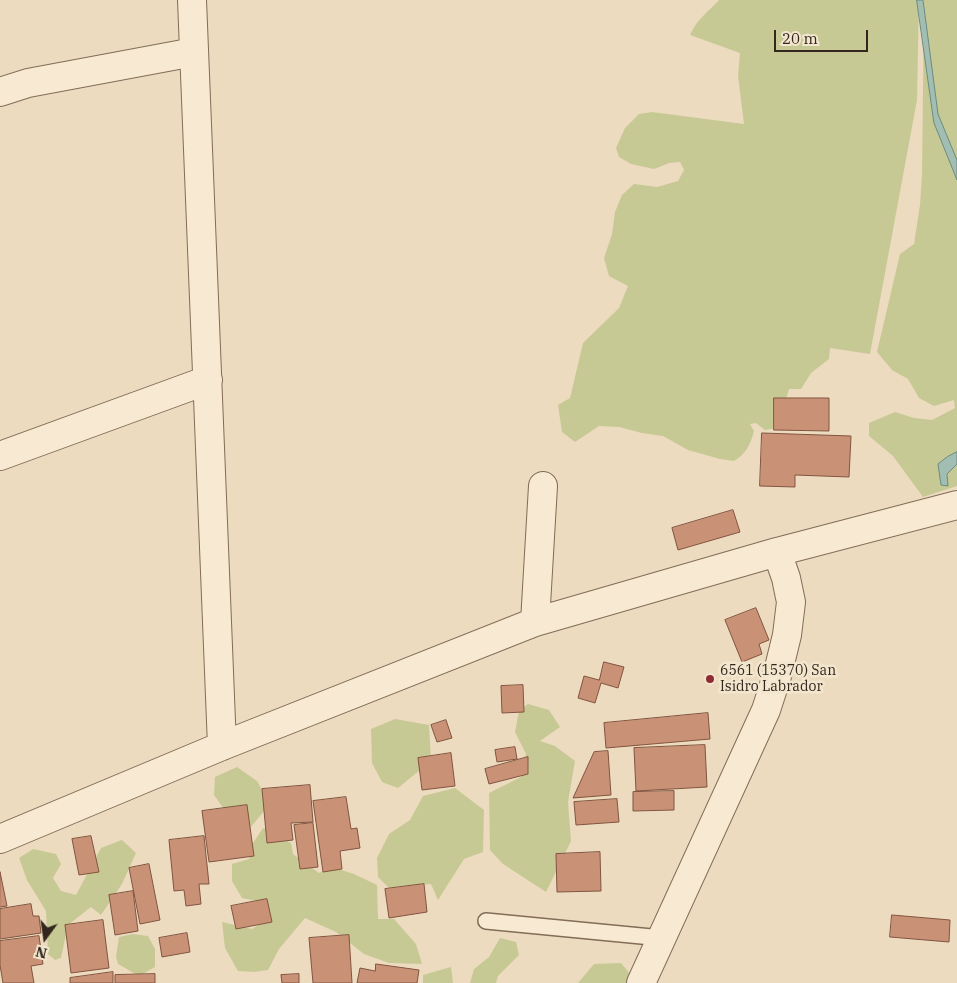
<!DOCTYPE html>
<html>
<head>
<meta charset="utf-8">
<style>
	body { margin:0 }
	#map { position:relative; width:957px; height:983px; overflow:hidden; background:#ecdbbf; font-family:"IBM Plex Serif",serif }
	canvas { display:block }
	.north { position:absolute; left:20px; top:913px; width:50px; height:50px; -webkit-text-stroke:4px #f3e6ce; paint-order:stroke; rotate:194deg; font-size:14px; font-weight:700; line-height:20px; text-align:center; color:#33261c }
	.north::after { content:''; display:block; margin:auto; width:18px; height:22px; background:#33261c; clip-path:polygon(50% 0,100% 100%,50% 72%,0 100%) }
	.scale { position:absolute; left:774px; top:30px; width:94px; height:22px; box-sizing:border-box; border:2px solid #33261c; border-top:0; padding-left:6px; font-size:15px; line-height:18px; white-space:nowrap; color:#33261c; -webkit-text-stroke:4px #f3e6ce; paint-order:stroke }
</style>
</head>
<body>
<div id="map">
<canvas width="957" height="983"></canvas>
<div class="north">N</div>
<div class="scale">20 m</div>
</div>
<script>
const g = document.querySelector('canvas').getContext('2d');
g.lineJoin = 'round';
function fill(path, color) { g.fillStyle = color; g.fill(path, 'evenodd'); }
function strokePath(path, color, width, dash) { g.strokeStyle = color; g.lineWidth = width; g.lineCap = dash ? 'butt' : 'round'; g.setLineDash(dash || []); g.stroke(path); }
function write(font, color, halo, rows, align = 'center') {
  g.font = font + ' "IBM Plex Serif",serif'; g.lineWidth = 5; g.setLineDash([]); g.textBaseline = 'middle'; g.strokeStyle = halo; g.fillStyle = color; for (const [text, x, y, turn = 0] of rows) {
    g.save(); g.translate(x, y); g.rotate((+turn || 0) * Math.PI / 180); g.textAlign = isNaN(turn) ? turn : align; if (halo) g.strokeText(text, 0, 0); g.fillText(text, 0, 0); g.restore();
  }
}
fill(new Path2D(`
	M 719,0 L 919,0 L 917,100 L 870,354 L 830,348 L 829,359 L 811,373 L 801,389 L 789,389 L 777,428 L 765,430 L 756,423 L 750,424 L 754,431 C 751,444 745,455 734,461 L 720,459 L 688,450 L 663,436 L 642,433 L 619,427 L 599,426 L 575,442 L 562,432 L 558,405 L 570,398 L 583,343 L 619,308 L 628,286 L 609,276 L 604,258 L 612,234 L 615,212 L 622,195 L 634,184 L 657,187 L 678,181 L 684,170 L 680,162 L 669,163 L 654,169 L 631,164 L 619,157 L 616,148 L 625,128 L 639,114 L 652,112 L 744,124 L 738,76 L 740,53 L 690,35 C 697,19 707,13 719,0 Z
	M 924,0 L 957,0 L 957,486 L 923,497 L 893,456 L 869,436 L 869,423 L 895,412 L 914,418 L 932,420 L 955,408 L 954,400 L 934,406 L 919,398 L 908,379 L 892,370 L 877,352 L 900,254 L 914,244 L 920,205 L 922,174 Z
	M 528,704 L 549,710 L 560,727 L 540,741 L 555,746 L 575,761 L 568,802 L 571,841 L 546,892 L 503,864 L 490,850 L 489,793 L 521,777 L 526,754 L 515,732 L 519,711 Z
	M 395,719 L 429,725 L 431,761 L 398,788 L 382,782 L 372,763 L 371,729 Z
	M 237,767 L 257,781 L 270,804 L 250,828 L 224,809 L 214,795 L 215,777 Z
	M 455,788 L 484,810 L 483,852 L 464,859 L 438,900 L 431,884 L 389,888 L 378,877 L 377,858 L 389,834 L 410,820 L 423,796 Z
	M 263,828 L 291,843 L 293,854 L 319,873 L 332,867 L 354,874 L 377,885 L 378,919 L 394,919 L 416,944 L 422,964 L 389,963 L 364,954 L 336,932 L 305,918 L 279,949 L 268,970 L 254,972 L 238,971 L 225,948 L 222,922 L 252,929 L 269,918 L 266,903 L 242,898 L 232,881 L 232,864 L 249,859 L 253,843 Z
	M 122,840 L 136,853 L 122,884 L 101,915 L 91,907 L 68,925 L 61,958 L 55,960 L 48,954 L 46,911 L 27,880 L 19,858 L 33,849 L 56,854 L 61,864 L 53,878 L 61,891 L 76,895 L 101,848 Z
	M 133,934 L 148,936 L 155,949 L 155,967 L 139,976 L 118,964 L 116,957 L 119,937 Z
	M 500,938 L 516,942 L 519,955 L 498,976 L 496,983 L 470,983 L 474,969 L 489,957 Z
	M 621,963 L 630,974 L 627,983 L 578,983 L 594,964 Z
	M 451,967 L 453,983 L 423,983 L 423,975 Z`), '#c7c994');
const water = new Path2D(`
	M 917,0 L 923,0 L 938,114 L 957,160 L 957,180 L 934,123 Z
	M 957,452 L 957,464 L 947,474 L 948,486 L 941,485 L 938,464 L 947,457 Z`);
fill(water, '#a2beb3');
strokePath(water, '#6a8b80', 1);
const building = new Path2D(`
	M 774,398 L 829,398 L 829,431 L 774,430 Z
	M 762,433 L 851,436 L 849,477 L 795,475 L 795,487 L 760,486 Z
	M 733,510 L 740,532 L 678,550 L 672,528 Z
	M 756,608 L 769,640 L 759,644 L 762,654 L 742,662 L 725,620 Z
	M 604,662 L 624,667 L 618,688 L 601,683 L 595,703 L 578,698 L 584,676 L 599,680 Z
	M 523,685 L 524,712 L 502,713 L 501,686 Z
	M 708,713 L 710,739 L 606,748 L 604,723 Z
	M 446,720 L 452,738 L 437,742 L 431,725 Z
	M 705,745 L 707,787 L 636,791 L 634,748 Z
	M 515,747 L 517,759 L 497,762 L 495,750 Z
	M 608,751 L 611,795 L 573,798 L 594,752 Z
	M 451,753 L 455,786 L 422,790 L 418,758 Z
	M 528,757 L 528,774 L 489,784 L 485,769 Z
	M 310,785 L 313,822 L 291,823 L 293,840 L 267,843 L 262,789 Z
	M 674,791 L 674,810 L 633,811 L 633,792 Z
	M 346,797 L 351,829 L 357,828 L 360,848 L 340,851 L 342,869 L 323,872 L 313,801 Z
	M 617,799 L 619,822 L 576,825 L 574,802 Z
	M 247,805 L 254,856 L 209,862 L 202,811 Z
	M 313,823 L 318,867 L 300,869 L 294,825 Z
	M 91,836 L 99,872 L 79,875 L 72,839 Z
	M 204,836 L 209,884 L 199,884 L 201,904 L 186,906 L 184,890 L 174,891 L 169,840 Z
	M 600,852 L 601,891 L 557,892 L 556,854 Z
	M 149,864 L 160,920 L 140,924 L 129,868 Z
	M 0,872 L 7,906 L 0,907 Z
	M 424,884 L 427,912 L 389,918 L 385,889 Z
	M 133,891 L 138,931 L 115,935 L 109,895 Z
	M 267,899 L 272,922 L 236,929 L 231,906 Z
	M 31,904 L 33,916 L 39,916 L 41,933 L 0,939 L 0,909 Z
	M 892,915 L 950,920 L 949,942 L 890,937 Z
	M 103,920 L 109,968 L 71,973 L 65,925 Z
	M 187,933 L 190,952 L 162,957 L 159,938 Z
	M 349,935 L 352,983 L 313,983 L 309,938 Z
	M 39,936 L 43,964 L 31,966 L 34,983 L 3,983 L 0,965 L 0,941 Z
	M 376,964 L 419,970 L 417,983 L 357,983 L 360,968 L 375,971 Z
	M 113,972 L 113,983 L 70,983 L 70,978 Z
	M 155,974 L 155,983 L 115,983 L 115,975 Z
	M 299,974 L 299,983 L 282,983 L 281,975 Z`);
fill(building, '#c99276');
strokePath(building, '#82543f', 1);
const lane = new Path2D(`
	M 486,921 L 662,938`);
const street = new Path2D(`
	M 192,0 L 222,746
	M 0,92 L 28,83 L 194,52
	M 0,456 L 208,380
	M 535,622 L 543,486
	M 0,839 L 222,746 L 535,622 L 777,552 L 957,505
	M 641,983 L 766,710 L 777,676 L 787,635 L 791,602 L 786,578 L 777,552`);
strokePath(lane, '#836c58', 18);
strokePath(street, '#836c58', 30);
strokePath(lane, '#f7e9d2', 15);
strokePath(street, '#f7e9d2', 28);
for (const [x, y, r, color] of [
	[710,679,5,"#902b33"]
]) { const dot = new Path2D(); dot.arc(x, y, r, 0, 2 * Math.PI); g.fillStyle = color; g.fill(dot); strokePath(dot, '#f3e6ce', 2); }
write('14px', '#33261c', '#f3e6ce', [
	["6561 (15370) San",720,671],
	["Isidro Labrador",720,687]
], 'left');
</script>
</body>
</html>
